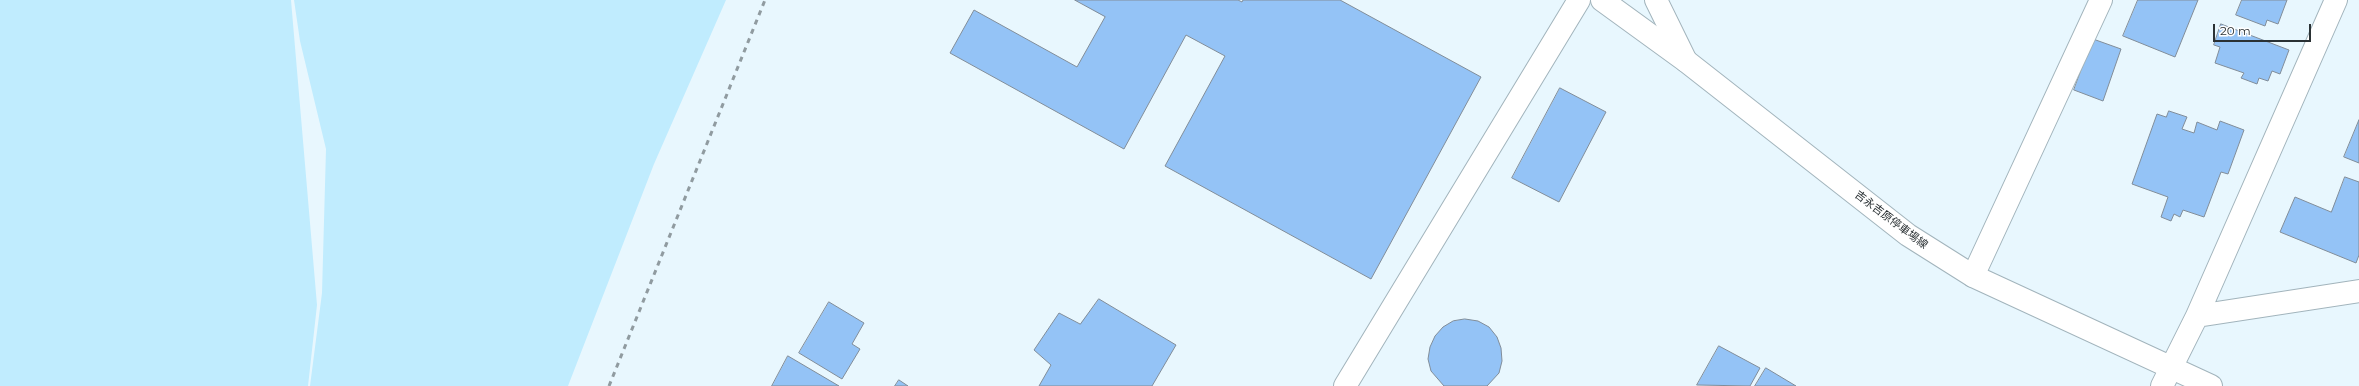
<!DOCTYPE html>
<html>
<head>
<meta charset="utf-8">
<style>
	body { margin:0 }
	#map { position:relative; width:2359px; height:386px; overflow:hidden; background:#e8f7fe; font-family:Montserrat,sans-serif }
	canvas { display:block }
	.scale { position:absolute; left:2213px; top:24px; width:98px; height:18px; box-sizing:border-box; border:2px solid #2a3134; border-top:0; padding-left:5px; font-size:12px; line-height:14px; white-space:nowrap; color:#2a3134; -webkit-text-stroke:3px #fff; paint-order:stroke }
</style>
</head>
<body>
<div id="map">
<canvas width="2359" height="386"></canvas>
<div class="scale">20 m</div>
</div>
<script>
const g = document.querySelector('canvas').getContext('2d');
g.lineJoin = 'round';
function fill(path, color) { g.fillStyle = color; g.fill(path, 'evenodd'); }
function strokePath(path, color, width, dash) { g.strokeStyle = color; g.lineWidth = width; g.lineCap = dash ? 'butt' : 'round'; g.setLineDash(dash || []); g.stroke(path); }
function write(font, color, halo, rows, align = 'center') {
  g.font = font + ' Montserrat,"Noto Sans JP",sans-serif'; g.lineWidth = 3; g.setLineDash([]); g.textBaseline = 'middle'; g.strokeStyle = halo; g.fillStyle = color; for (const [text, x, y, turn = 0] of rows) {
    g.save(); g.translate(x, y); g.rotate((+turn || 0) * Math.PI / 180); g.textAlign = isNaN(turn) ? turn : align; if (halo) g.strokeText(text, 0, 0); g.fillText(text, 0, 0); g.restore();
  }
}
fill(new Path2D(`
	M 0,0 L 291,0 L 317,305 L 308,386 L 0,386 Z
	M 294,0 L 726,0 L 654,164 L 568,386 L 310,386 L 322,293 L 326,149 L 300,41 Z`), '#c0ecfe');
const building = new Path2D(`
	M 1075,0 L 1238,0 L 1242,2 L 1243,0 L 1340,0 L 1481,77 L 1371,279 L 1165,166 L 1225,56 L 1186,35 L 1124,149 L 950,53 L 974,10 L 1077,67 L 1105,17 Z
	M 2138,0 L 2198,0 L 2175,57 L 2123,36 Z
	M 2242,0 L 2287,0 L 2278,24 L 2267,20 L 2265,26 L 2236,15 Z
	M 2221,24 L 2289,50 L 2280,74 L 2272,71 L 2268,81 L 2259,78 L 2257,84 L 2241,78 L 2244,73 L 2215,63 L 2220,47 L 2214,45 Z
	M 2093,39 L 2121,49 L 2103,101 L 2074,90 Z
	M 1560,88 L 1606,112 L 1559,202 L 1512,178 Z
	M 2169,111 L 2187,117 L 2182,129 L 2194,133 L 2197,122 L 2217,130 L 2220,121 L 2244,130 L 2228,174 L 2221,172 L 2204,217 L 2183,210 L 2180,217 L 2174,214 L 2171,221 L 2161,217 L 2168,197 L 2132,184 L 2157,114 L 2166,117 Z
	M 2359,120 L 2359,163 L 2344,157 Z
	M 2345,177 L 2359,182 L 2359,255 L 2356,263 L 2280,232 L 2295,197 L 2331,212 Z
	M 1099,299 L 1176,345 L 1152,386 L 1039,386 L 1051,365 L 1034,350 L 1059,313 L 1080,324 Z
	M 829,302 L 864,323 L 852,344 L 860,349 L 842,379 L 799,353 Z
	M 1465,319 L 1478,321 L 1489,327 L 1497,337 L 1501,348 L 1502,361 L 1499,373 L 1487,386 L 1444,386 L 1431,371 L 1428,359 L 1430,347 L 1435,336 L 1443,327 L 1453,321 Z
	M 1719,346 L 1760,368 L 1750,386 L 1697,385 Z
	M 788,356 L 839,386 L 772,386 Z
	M 1766,368 L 1796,386 L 1755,386 Z
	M 899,380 L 908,386 L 895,386 Z`);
fill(building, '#94c3f6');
strokePath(building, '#818d99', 1);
const minor = new Path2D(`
	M 1656,0 L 1686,61
	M 1973,276 L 2101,0
	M 2197,316 L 2359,291
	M 1345,386 L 1579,0
	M 2162,386 L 2197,316 L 2336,0`);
const secondary = new Path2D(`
	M 1602,0 L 1686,61 L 1908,235 L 1973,276 L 2211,386`);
strokePath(minor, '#a2b4bc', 24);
strokePath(secondary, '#a2b4bc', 24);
strokePath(minor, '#fff', 22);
strokePath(secondary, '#fff', 22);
strokePath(new Path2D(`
	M 609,386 L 765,0`), '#909ba0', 3, [5, 5]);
write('11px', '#2a3134', '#fff', [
	["吉永吉原停車場線",1891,220,37]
]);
</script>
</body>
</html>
